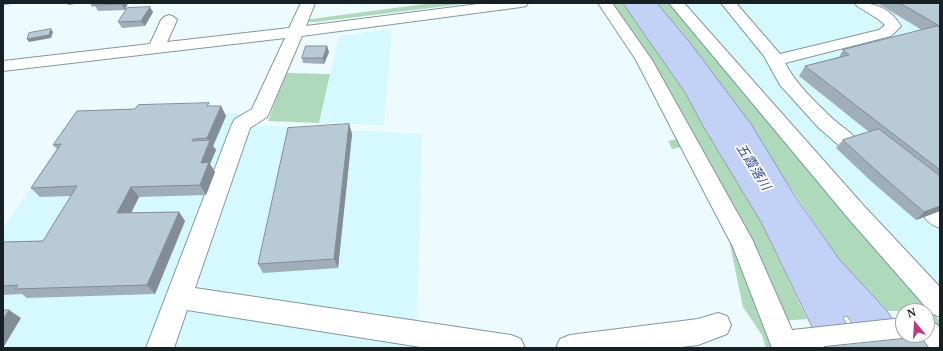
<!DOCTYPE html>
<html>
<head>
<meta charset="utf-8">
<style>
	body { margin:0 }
	#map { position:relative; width:943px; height:351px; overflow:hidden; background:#edfbfe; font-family:"PT Serif",serif }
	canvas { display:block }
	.frame { position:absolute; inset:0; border:4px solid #172022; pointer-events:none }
	.north { position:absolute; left:895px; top:303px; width:40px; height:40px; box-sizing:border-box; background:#fff; border:1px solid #a2a6a7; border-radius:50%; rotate:342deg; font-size:11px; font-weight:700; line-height:16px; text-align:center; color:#172022 }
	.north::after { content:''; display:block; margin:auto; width:14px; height:18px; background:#bf3a7c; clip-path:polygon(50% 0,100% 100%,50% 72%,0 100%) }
</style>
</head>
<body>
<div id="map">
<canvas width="943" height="351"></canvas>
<div class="frame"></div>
<div class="north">N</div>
</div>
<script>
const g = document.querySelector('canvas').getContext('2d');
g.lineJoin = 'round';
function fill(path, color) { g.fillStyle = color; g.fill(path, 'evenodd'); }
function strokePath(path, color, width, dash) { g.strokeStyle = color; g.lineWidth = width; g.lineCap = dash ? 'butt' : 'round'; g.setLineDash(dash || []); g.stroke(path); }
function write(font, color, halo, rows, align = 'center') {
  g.font = font + ' "PT Serif","Noto Sans JP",serif'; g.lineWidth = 3.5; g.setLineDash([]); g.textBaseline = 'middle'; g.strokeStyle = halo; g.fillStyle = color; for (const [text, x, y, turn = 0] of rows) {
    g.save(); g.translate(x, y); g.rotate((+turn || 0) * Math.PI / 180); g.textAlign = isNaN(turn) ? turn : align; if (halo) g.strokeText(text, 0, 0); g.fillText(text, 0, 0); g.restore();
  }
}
fill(new Path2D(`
	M 684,3 L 940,3 L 940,293 Z
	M 392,29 L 384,125 L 319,123 L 339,36 Z
	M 81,113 L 241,113 L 152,348 L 3,348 L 3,229 Z
	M 251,125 L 422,134 L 417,324 L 205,292 L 195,279 Z
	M 183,306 L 455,348 L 169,348 Z`), '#d6f8ff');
fill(new Path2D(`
	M 432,3 L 470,3 L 316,22 L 308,22 L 304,20 Z
	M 608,3 L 623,3 L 686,94 L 703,126 L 761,222 L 807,319 L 780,321 Z
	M 657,3 L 670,3 L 871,244 L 940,321 L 940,343 L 927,328 L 927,311 L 887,311 L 839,259 L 714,75 L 691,45 Z
	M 286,73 L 330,74 L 319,123 L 268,121 Z
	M 682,138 L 745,256 L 779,348 L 766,348 L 762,335 L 743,307 L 726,226 L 683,147 L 672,149 L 668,141 Z`), '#aed9bb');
const water = new Path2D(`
	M 623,3 L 657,3 L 691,44 L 751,124 L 795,196 L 839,259 L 887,311 L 894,321 L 853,325 L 848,317 L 845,316 L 843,318 L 848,326 L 813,329 L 761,222 L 703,126 L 686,94 Z`);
fill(water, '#c2d1f6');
strokePath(water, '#8f9cb6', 1);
const minor = new Path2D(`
	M 301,3 L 315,3 L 306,26 L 486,3 L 528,3 L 526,6 L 521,7 L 302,36 L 269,113 L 267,117 L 250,128 L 195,288 L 511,335 L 521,339 L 525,348 L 427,348 L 187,310 L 174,348 L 146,348 L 232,124 L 235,119 L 252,109 L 285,38 L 3,71 L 3,61 L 150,44 L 161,20 L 164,17 L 169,15 L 174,17 L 177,20 L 167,42 L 289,28 Z
	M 598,3 L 612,3 L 652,60 L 752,239 L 792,330 L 903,318 L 903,335 L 927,335 L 927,320 L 936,324 L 940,328 L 940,348 L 923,348 L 918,342 L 915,335 L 912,340 C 878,351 811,348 772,348 L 733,247 L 713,209 L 636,60 Z
	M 669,3 L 684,3 L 864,206 L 940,287 L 940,317 L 931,313 L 848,218 Z
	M 721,3 L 736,3 L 780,54 L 879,30 L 885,25 L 878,19 L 857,6 L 855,3 C 875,3 889,7 901,26 L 891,36 L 785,63 C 796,84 815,102 833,119 C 842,127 854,134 860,144 L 857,149 L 850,151 L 843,149 L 818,127 L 780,85 L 764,56 Z
	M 933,204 L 940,206 L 940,228 C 931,225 926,221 922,213 L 925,207 Z
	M 718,313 L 727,316 L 731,325 L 727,334 L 698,345 L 673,348 L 556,348 L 560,339 L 570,335 L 698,319 Z`);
strokePath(minor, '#83999e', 2);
fill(minor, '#fff');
fill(new Path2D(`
	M 90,3 L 128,3 L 125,10 L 98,11 L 95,6 L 92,7 Z
	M 142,3 L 155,3 L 154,4 L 143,4 Z
	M 877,3 L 940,3 L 940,211 L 916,220 L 872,182 L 836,148 L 843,140 L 869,132 L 799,76 L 805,66 L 839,57 L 843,50 L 922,30 Z
	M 153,12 L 145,26 L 122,28 L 118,22 Z
	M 327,46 L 329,52 L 324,64 L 303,63 L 302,58 Z
	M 221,106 L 226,116 L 213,146 L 216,150 L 210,164 L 215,172 L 206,195 L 139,197 L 131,213 L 179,212 L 185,221 L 155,294 L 27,298 L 22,294 L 3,295 L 3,242 L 43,241 L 71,196 L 40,197 L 31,188 L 57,149 L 53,145 L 135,109 Z
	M 349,124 L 352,134 L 338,268 L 263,273 L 258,264 Z`), '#9faeb9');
fill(new Path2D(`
	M 3,3 L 21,3 L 3,5 Z
	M 46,3 L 56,3 L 47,4 Z
	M 67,3 L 75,3 L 75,4 L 68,5 Z
	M 122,3 L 128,3 L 125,10 L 121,4 Z
	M 150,7 L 153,12 L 145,26 L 141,21 Z
	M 51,29 L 53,32 L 51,38 L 29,42 L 27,39 Z
	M 327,46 L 329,52 L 324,64 L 323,58 Z
	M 221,106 L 226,116 L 213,146 L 216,150 L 210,164 L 215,172 L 206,195 L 200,185 L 201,163 L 209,142 L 207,138 Z
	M 349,124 L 352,134 L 338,268 L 334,259 Z
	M 131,187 L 139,197 L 126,223 L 117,213 Z
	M 940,206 L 940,211 L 916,220 L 924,212 Z
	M 179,212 L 185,221 L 155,294 L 147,285 Z
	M 9,310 L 21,318 L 3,348 L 3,319 Z`), '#828d96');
const building = new Path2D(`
	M 96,3 L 122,3 L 121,4 L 94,5 Z
	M 900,3 L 940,3 L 940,26 Z
	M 150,7 L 141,21 L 118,22 L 127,8 Z
	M 937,26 L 940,28 L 940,170 L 805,66 L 849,55 L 843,50 Z
	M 51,29 L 49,35 L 27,39 L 29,33 Z
	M 306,46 L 327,46 L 323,58 L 302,58 Z
	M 209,103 L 207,106 L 221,106 L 207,138 L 193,139 L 192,141 L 210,140 L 201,163 L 209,162 L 200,185 L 131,187 L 117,213 L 179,212 L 147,285 L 15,289 L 18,285 L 3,286 L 3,242 L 43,241 L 77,186 L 31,188 L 61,144 L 53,145 L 77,111 L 135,109 L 138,105 Z
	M 349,124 L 334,259 L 258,264 L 288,128 Z
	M 879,129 L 940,176 L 940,206 L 924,212 L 880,174 L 843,140 Z
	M 3,310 L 9,310 L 3,319 Z
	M 921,337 L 929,348 L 824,348 L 824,347 Z`);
fill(building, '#b9cad7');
strokePath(building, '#828d96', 1);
write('italic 13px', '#344990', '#fff', [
	["五霞落川",753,167,58]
]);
</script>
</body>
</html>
